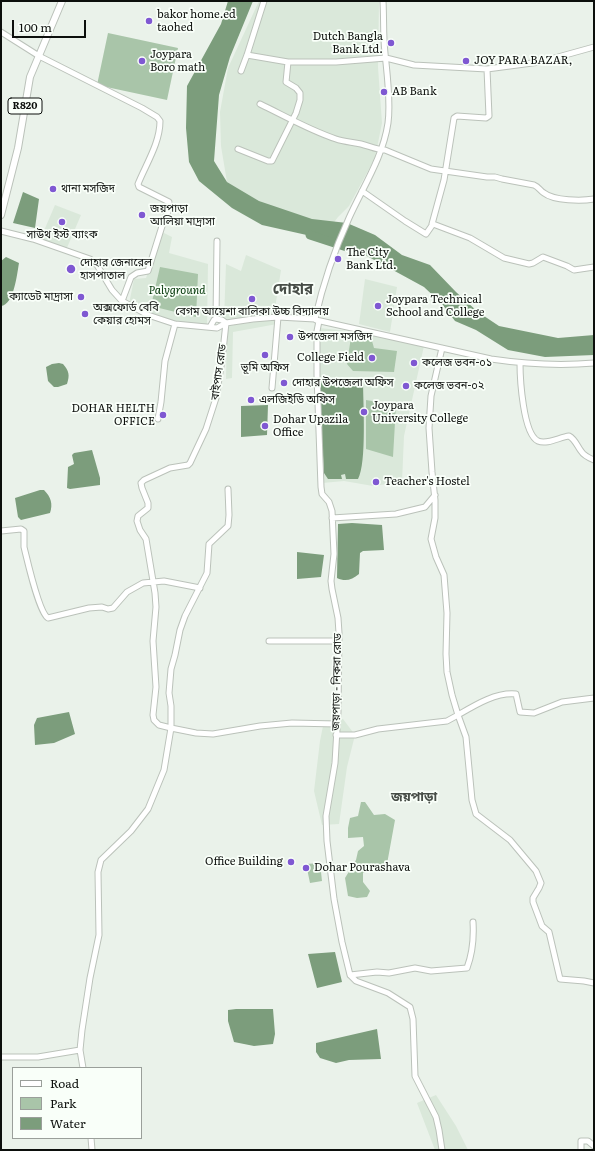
<!DOCTYPE html>
<html>
<head>
<meta charset="utf-8">
<style>
	body { margin:0 }
	#map { position:relative; width:595px; height:1151px; overflow:hidden; background:#eaf2ea; font-family:Literata,serif }
	canvas { display:block }
	.frame { position:absolute; inset:0; border:2px solid #0c0f0c; pointer-events:none }
	.legend { position:absolute; left:12px; top:1067px; width:130px; height:72px; box-sizing:border-box; background:#f9fff9; border:1px solid #9a9f9a; margin:0; padding:5px 7px; list-style:none; font-size:12px; color:#0c0f0c }
	.legend li { display:flex; align-items:center; gap:8px; height:20px }
	.legend b { width:20px; border:1px solid #9a9f9a }
	.scale { position:absolute; left:12px; top:20px; width:74px; height:18px; box-sizing:border-box; border:2px solid #0c0f0c; border-top:0; padding-left:5px; font-size:12px; line-height:14px; white-space:nowrap; color:#0c0f0c; -webkit-text-stroke:3px #f9fff9; paint-order:stroke }
</style>
</head>
<body>
<div id="map">
<canvas width="595" height="1151"></canvas>
<div class="frame"></div>
<ul class="legend">
<li><b style="height:5px;background:#fff"></b>Road</li>
<li><b style="height:11px;background:#a9c5a9"></b>Park</li>
<li><b style="height:11px;background:#7c9d7c"></b>Water</li>
</ul>
<div class="scale">100 m</div>
</div>
<script>
const g = document.querySelector('canvas').getContext('2d');
g.lineJoin = 'round';
function fill(path, color) { g.fillStyle = color; g.fill(path, 'evenodd'); }
function strokePath(path, color, width, dash) { g.strokeStyle = color; g.lineWidth = width; g.lineCap = dash ? 'butt' : 'round'; g.setLineDash(dash || []); g.stroke(path); }
function write(font, color, halo, rows, align = 'center') {
  g.font = font + ' Literata,"Noto Sans Bengali",serif'; g.lineWidth = 3.5; g.setLineDash([]); g.textBaseline = 'middle'; g.strokeStyle = halo; g.fillStyle = color; for (const [text, x, y, turn = 0] of rows) {
    g.save(); g.translate(x, y); g.rotate((+turn || 0) * Math.PI / 180); g.textAlign = isNaN(turn) ? turn : align; if (halo) g.strokeText(text, 0, 0); g.fillText(text, 0, 0); g.restore();
  }
}
fill(new Path2D(`
	M 259,1 L 379,1 L 378,67 L 382,123 L 375,158 L 349,206 L 338,217 L 329,229 L 259,201 L 227,182 L 221,146 L 220,112 L 228,68 Z
	M 55,205 L 81,215 L 66,250 L 40,240 Z
	M 162,232 L 172,237 L 169,253 L 208,264 L 207,325 L 175,323 L 129,304 L 134,279 L 146,278 Z
	M 246,255 L 281,270 L 274,315 L 224,320 L 226,264 L 241,271 Z
	M 365,279 L 397,287 L 390,332 L 359,324 Z
	M 276,319 L 277,324 L 233,332 L 232,378 L 226,379 L 227,326 Z
	M 319,328 L 368,333 L 394,340 L 424,346 L 404,436 L 402,482 L 373,486 L 344,481 L 322,483 L 318,388 Z
	M 343,719 L 355,735 L 347,767 L 339,824 L 322,825 L 314,791 L 320,741 L 324,721 Z
	M 436,1095 L 456,1126 L 468,1150 L 435,1150 L 417,1103 Z`), '#dae8da');
fill(new Path2D(`
	M 108,33 L 178,48 L 167,100 L 97,85 Z
	M 160,267 L 198,274 L 196,317 L 151,306 Z
	M 351,337 L 372,341 L 374,348 L 397,351 L 394,372 L 353,371 L 347,364 Z
	M 366,400 L 396,405 L 393,457 L 366,449 Z
	M 361,802 L 365,802 L 374,815 L 385,814 L 395,820 L 387,864 L 363,873 L 363,882 L 370,891 L 367,897 L 357,898 L 348,896 L 345,878 L 356,860 L 358,851 L 364,846 L 363,837 L 348,838 L 348,828 L 350,818 L 358,816 Z
	M 320,863 L 322,881 L 310,883 L 306,864 Z`), '#a9c5a9');
fill(new Path2D(`
	M 228,1 L 253,1 L 230,57 L 219,95 L 214,161 L 227,182 L 259,201 L 312,219 L 347,223 L 375,235 L 402,255 L 430,265 L 456,292 L 478,312 L 499,326 L 558,338 L 594,335 L 594,355 L 545,357 L 508,350 L 476,330 L 455,321 L 442,304 L 424,287 L 380,263 L 350,247 L 320,238 L 262,225 L 232,208 L 199,181 L 189,162 L 186,128 L 187,86 L 221,24 Z
	M 23,192 L 39,199 L 35,228 L 13,223 Z
	M 6,257 L 19,263 C 17,274 14,305 1,306 L 1,261 Z
	M 59,363 L 63,364 C 69,371 70,375 67,384 L 58,387 L 54,387 L 48,381 L 46,367 L 52,364 Z
	M 354,378 L 363,380 C 363,401 367,463 358,479 L 346,479 L 345,474 L 341,475 L 342,479 L 328,479 L 324,473 L 320,404 L 323,403 L 322,396 L 319,396 L 320,380 Z
	M 268,405 L 267,435 L 241,437 L 241,406 Z
	M 92,450 L 100,478 L 100,485 L 70,489 L 67,488 L 68,467 L 74,464 L 72,455 L 74,453 Z
	M 40,490 L 44,490 C 51,497 53,504 50,513 L 21,520 L 18,517 L 15,498 Z
	M 352,523 L 382,525 L 384,550 L 363,551 L 360,553 L 359,574 C 352,580 345,582 337,578 L 338,524 Z
	M 297,552 L 324,555 L 321,577 L 297,579 Z
	M 69,712 L 75,734 L 54,743 L 35,745 L 34,725 L 37,718 Z
	M 335,952 L 342,982 L 317,988 L 308,954 Z
	M 236,1009 L 273,1009 L 275,1034 L 273,1044 L 254,1046 L 234,1042 L 228,1021 L 228,1010 Z
	M 377,1029 L 381,1059 L 349,1060 L 336,1063 L 320,1058 L 316,1052 L 316,1043 Z`), '#7c9d7c');
strokePath(new Path2D(`
	M 310,235 L 359,251`), '#7c9d7c', 9);
const minor = new Path2D(`
	M 1,32 L 39,56 L 142,108 L 157,117 L 160,121 C 160,143 146,164 138,184 L 139,187 L 169,202 L 169,209 L 163,223 L 148,271 L 137,273 L 131,277 L 122,301
	M 247,55 L 288,62 L 336,62 L 386,58 L 414,65 L 487,69 L 540,62 L 594,47
	M 241,71 L 247,55 L 264,1
	M 260,104 C 285,116 309,130 336,139 C 344,142 353,142 361,144 C 369,146 377,150 385,150 L 431,169 L 487,177 L 495,177 L 502,179 L 534,185 C 539,187 540,191 544,193 C 554,201 582,201 594,199
	M 238,149 L 268,161 L 272,161 L 296,113 L 300,100 L 300,93 L 296,88 L 286,82 L 288,62
	M 362,191 L 405,221 L 426,234 L 433,224 L 470,238 L 504,258 L 529,264 L 533,263 L 543,257 L 567,266 L 574,270 L 594,267
	M 432,224 L 444,180 L 454,118 L 457,116 L 486,118 L 489,116 L 487,69
	M 1,231 L 33,239 L 90,259 L 97,265 L 112,290 L 122,301 L 148,315 L 175,324 L 217,328 L 226,323 L 253,319 L 278,317 L 315,319 C 323,284 334,251 349,218 C 363,187 383,157 388,123 C 391,102 387,74 385,53 C 383,36 384,18 383,1
	M 216,319 L 217,241
	M 316,320 L 491,359 C 525,364 560,366 594,363
	M 319,321 L 317,331 L 317,375 L 321,487 L 322,494 L 329,502 L 332,511 L 334,554 L 331,581 L 332,589 L 338,618 L 339,633 L 338,712 L 335,763 L 326,816 L 327,841 L 334,899 L 342,942 L 350,975 L 356,981 L 388,993 L 410,1007 L 413,1019 L 415,1076 L 436,1117 L 439,1130 L 442,1150
	M 210,327 L 214,320 L 216,319 L 222,320 L 226,323 L 222,360 L 216,398 L 206,429 L 190,463 L 188,465 L 170,468 L 144,480 L 141,483 L 142,488 L 148,503 L 148,508 L 138,516 L 137,521 L 140,530 L 146,539 L 155,593 L 156,607 L 153,641 L 156,687 L 153,715 L 154,720 L 159,725 L 171,728 L 196,733 L 213,734 L 260,726 L 292,723 L 337,724
	M 520,363 C 520,378 523,434 538,441 C 547,445 560,437 569,436 C 575,439 577,446 581,451 C 584,456 589,458 594,460
	M 272,388 L 278,317
	M 158,419 L 161,402 L 165,361 L 175,324
	M 332,518 L 396,514 L 425,507 L 435,495
	M 1,531 L 21,529 L 24,531 C 24,536 24,542 24,547 C 27,559 39,613 48,618 L 89,608 L 102,607 L 108,609 L 113,608 L 127,592 L 143,583 L 164,581 L 200,588
	M 269,641 L 339,641
	M 594,698 L 562,702 L 534,713 L 520,712 L 516,694 C 496,692 475,705 458,715 L 466,737 L 472,800 L 476,814 L 510,840 L 536,871 L 541,883 L 539,888 L 533,898 L 533,902 L 542,926 L 549,932 L 560,979 L 584,981 L 594,983
	M 336,735 L 355,735 L 378,729 L 447,721 L 458,715 L 452,695 L 447,672 L 446,654 L 447,613 L 444,575 L 436,557 L 431,539 L 435,518 L 435,500 L 432,472 L 429,428 L 431,396 L 442,348
	M 350,975 L 377,972 L 389,973 L 415,968 L 431,971 L 467,968 C 473,952 474,938 473,922
	M 1,1057 L 38,1057 L 80,1050
	M 83,1068 L 80,1050 L 82,1030 L 90,978 L 99,935 L 98,872 L 101,860 L 131,831 L 148,809 L 164,770 L 171,728 L 171,706 L 169,693 L 171,669 L 175,655 L 180,630 L 185,616 L 207,573 L 209,544 L 228,526 L 229,515 L 228,489
	M 91,1138 L 92,1150
	M 581,1150 L 581,1141 L 588,1141 L 594,1146`);
const major = new Path2D(`
	M 1,215 L 18,148 L 30,77 L 62,1`);
strokePath(minor, '#bbc2ba', 7);
strokePath(major, '#bbc2ba', 8);
strokePath(minor, '#fff', 5);
strokePath(major, '#fff', 6);
for (const [x, y, r, color] of [
	[149,21,4,"#7f58d2"],
	[391,43,4,"#7f58d2"],
	[142,61,4,"#7f58d2"],
	[466,61,4,"#7f58d2"],
	[384,92,4,"#7f58d2"],
	[53,189,4,"#7f58d2"],
	[142,215,4,"#7f58d2"],
	[62,222,4,"#7f58d2"],
	[338,259,4,"#7f58d2"],
	[71,269,5,"#7f58d2"],
	[81,297,4,"#7f58d2"],
	[252,299,4,"#7f58d2"],
	[378,306,4,"#7f58d2"],
	[85,314,4,"#7f58d2"],
	[290,337,4,"#7f58d2"],
	[265,355,4,"#7f58d2"],
	[372,358,4,"#7f58d2"],
	[414,363,4,"#7f58d2"],
	[284,383,4,"#7f58d2"],
	[406,386,4,"#7f58d2"],
	[251,400,4,"#7f58d2"],
	[364,412,4,"#7f58d2"],
	[163,415,4,"#7f58d2"],
	[265,426,4,"#7f58d2"],
	[376,482,4,"#7f58d2"],
	[291,862,4,"#7f58d2"],
	[306,868,4,"#7f58d2"]
]) { const dot = new Path2D(); dot.arc(x, y, r, 0, 2 * Math.PI); g.fillStyle = color; g.fill(dot); strokePath(dot, '#f9fff9', 1.5); }
for (const [x, y, w] of [
	[25,106,34]
]) { const box = new Path2D(); box.roundRect(x - w / 2, y - 8, w, 16, 3); g.fillStyle = '#f9fff9'; g.fill(box); strokePath(box, '#0c0f0c', 1); }
write('bold 10px', '#0c0f0c', null, [
	["R820",25,106]
]);
write('11px', '#0c0f0c', '#f9fff9', [
	["bakor home.ed",157,15],
	["taohed",157,28],
	["Dutch Bangla",383,37,"right"],
	["Bank Ltd.",383,50,"right"],
	["Joypara",150,55],
	["Boro math",150,68],
	["JOY PARA BAZAR,",474,61],
	["AB Bank",392,92],
	["থানা মসজিদ",61,189],
	["জয়পাড়া",150,209],
	["আলিয়া মাদ্রাসা",150,222],
	["সাউথ ইস্ট ব্যাংক",62,235,"center"],
	["The City",346,253],
	["Bank Ltd.",346,266],
	["দোহার জেনারেল",80,263],
	["হাসপাতাল",80,276],
	["ক্যাডেট মাদ্রাসা",73,297,"right"],
	["Joypara Technical",386,300],
	["School and College",386,313],
	["অক্সফোর্ড বেবি",93,308],
	["কেয়ার হোমস",93,321],
	["বেগম আয়েশা বালিকা উচ্চ বিদ্যালয়",252,312,"center"],
	["উপজেলা মসজিদ",298,337],
	["College Field",364,358,"right"],
	["কলেজ ভবন-০১",422,363],
	["ভূমি অফিস",265,368,"center"],
	["দোহার উপজেলা অফিস",292,383],
	["কলেজ ভবন-০২",414,386],
	["এলজিইডি অফিস",259,400],
	["Joypara",372,406],
	["University College",372,419],
	["DOHAR HELTH",155,409,"right"],
	["OFFICE",155,422,"right"],
	["Dohar Upazila",273,420],
	["Office",273,433],
	["Teacher's Hostel",384,482],
	["Office Building",283,862,"right"],
	["Dohar Pourashava",314,868]
], 'left');
write('italic 11px', '#003506', '#f9fff9', [
	["Palyground",177,291]
]);
write('11px', '#0c0f0c', '#f9fff9', [
	["বাইপাস রোড",219,372,-82],
	["জয়পাড়া - নিকরা রোড",337,682,-89]
]);
write('bold 13px', '#474d47', '#f9fff9', [
	["জয়পাড়া",414,797]
]);
write('bold 15px', '#474d47', '#f9fff9', [
	["দোহার",293,290]
]);
</script>
</body>
</html>
